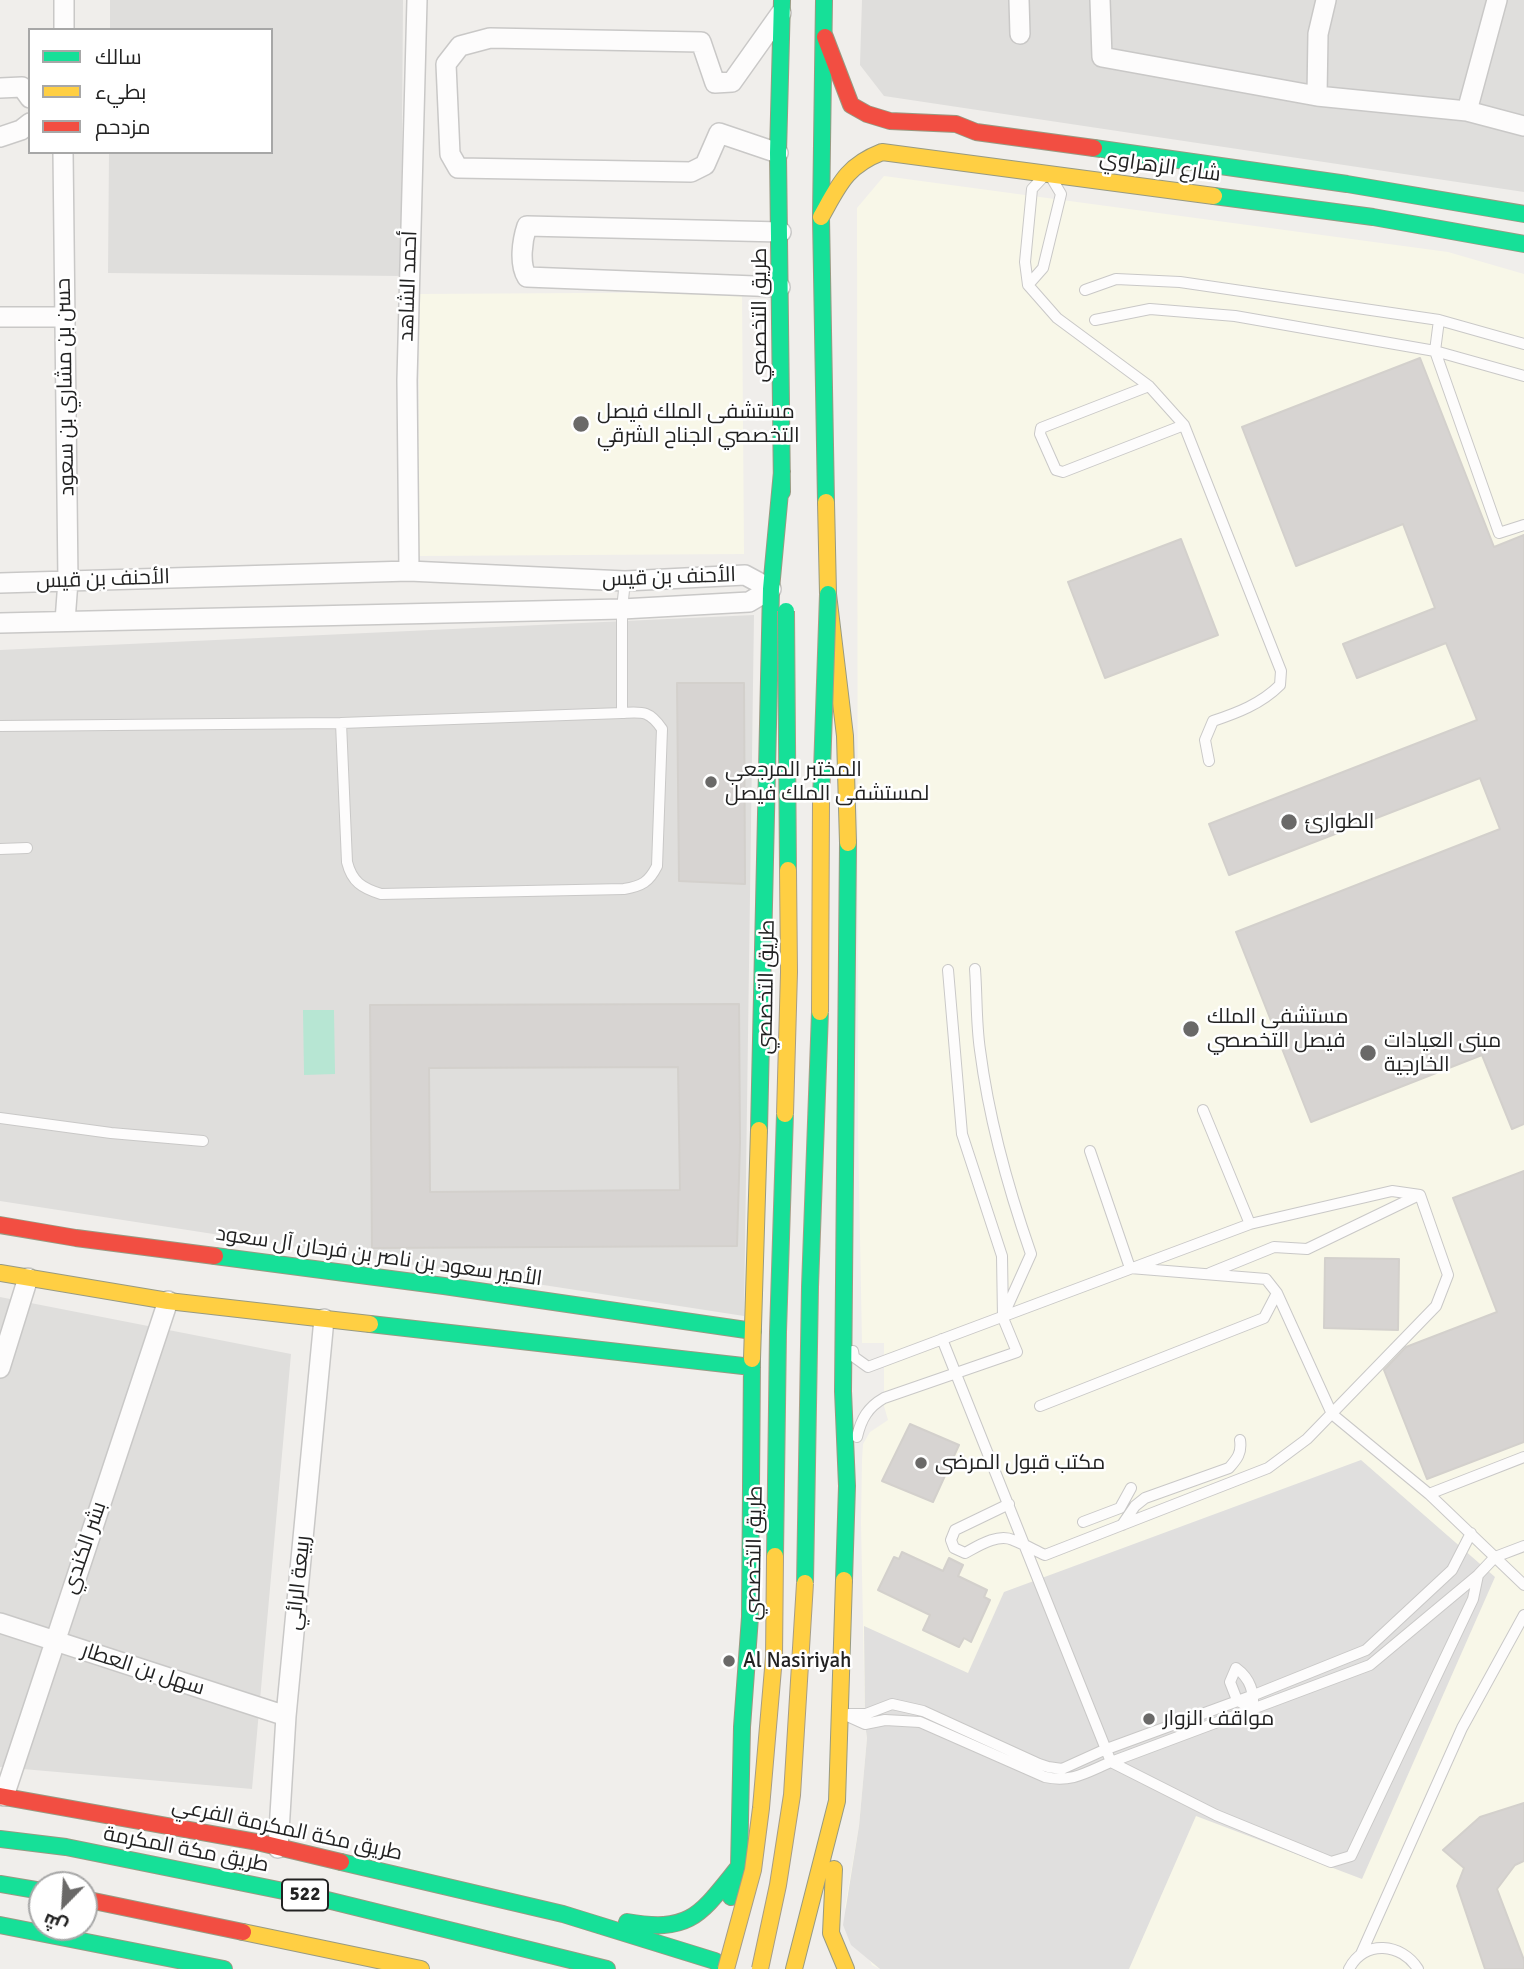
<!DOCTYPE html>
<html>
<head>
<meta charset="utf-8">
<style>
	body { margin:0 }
	#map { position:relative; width:1524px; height:1969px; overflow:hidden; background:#f0eeeb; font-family:Signika,Cairo,sans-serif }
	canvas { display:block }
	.legend { position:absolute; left:28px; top:28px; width:245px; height:126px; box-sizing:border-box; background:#fff; border:2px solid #a7a7a7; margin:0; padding:9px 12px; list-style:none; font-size:21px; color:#222 }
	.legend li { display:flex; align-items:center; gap:14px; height:35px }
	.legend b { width:35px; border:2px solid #a7a7a7 }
	.north { position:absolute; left:28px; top:1871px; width:70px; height:70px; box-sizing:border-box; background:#fff; border:2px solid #a7a7a7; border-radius:50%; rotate:204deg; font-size:19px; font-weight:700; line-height:28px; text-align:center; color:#222 }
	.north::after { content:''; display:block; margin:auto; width:24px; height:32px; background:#6a6968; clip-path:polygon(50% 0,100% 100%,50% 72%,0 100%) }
</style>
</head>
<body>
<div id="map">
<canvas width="1524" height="1969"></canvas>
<ul class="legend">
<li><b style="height:9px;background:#16e098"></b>سالك</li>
<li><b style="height:9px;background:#ffcf43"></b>بطيء</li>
<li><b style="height:9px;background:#f24e42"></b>مزدحم</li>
</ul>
<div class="north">ش</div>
</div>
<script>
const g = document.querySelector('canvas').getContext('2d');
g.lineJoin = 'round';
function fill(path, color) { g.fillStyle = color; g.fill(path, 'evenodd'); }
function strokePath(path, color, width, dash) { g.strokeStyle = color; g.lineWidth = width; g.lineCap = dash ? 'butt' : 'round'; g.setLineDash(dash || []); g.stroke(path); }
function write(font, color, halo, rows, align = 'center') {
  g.font = font + ' Signika,Cairo,sans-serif'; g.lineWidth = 5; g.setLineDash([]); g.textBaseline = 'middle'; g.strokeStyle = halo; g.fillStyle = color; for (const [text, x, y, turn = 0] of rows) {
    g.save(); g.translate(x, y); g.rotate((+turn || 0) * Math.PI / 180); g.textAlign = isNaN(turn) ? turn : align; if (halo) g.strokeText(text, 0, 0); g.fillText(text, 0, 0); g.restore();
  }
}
fill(new Path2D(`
	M 110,0 L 403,0 L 401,276 L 108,273 L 109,152 L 271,152 L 271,30 L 110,30 Z
	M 862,0 L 1524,0 L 1524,192 L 884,96 L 860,65 Z
	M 754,615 L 744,1316 L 0,1201 L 0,650 Z
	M 0,1297 L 291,1354 L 252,1789 L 0,1767 Z`), '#dfdedc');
fill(new Path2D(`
	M 884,176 L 1448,252 L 1524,274 L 1524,1969 L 880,1969 L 872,1965 L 845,1907 L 859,1826 L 867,1738 L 865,1724 L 861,1523 L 862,1460 L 863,1444 L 870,1432 L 888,1420 L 884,1406 L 884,1343 L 862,1343 L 858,1131 L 857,208 Z
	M 742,292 L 744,554 L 417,556 L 420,294 Z`), '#f8f7e8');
fill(new Path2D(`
	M 303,1010 L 334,1010 L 335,1074 L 304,1075 Z`), '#b7e6d3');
fill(new Path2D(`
	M 1361,1460 L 1495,1577 L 1362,1879 L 1196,1816 L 1129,1969 L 880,1969 L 851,1945 L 843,1925 L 859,1826 L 867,1738 L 865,1724 L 864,1626 L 968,1673 L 1004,1592 Z`), '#e0dfde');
const building = new Path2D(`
	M 1420,358 L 1494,547 L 1524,535 L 1524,1124 L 1512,1129 L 1482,1055 L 1311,1122 L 1236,932 L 1500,829 L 1480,778 L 1229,875 L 1209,824 L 1477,720 L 1446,643 L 1357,678 L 1343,644 L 1435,608 L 1403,524 L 1296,566 L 1242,427 Z
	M 1181,539 L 1218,635 L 1105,678 L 1068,582 Z
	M 677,683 L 744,683 L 745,884 L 679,881 Z
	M 739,1004 L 740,1143 L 737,1246 L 372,1248 L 370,1005 ZM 678,1067 L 680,1190 L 430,1192 L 429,1068 Z
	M 1524,1171 L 1524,1442 L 1427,1479 L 1384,1370 L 1406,1347 L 1497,1312 L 1453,1198 Z
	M 1325,1258 L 1399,1259 L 1398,1330 L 1324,1328 Z
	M 910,1424 L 959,1445 L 933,1502 L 882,1481 Z
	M 902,1552 L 943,1571 L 949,1558 L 963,1565 L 958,1576 L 987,1590 L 984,1597 L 990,1600 L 971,1642 L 964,1638 L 959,1647 L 923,1630 L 930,1615 L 878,1590 L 894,1557 L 899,1559 Z
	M 1524,1803 L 1524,1861 L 1515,1865 L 1497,1889 L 1524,1960 L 1524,1969 L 1485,1969 L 1457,1886 L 1464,1868 L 1443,1850 L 1480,1817 Z`);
fill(building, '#d7d4d2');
strokePath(building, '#d3d0cc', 2);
const lane = new Path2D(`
	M 1048,172 L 1061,194 L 1043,268 L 1028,285 L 1025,262 L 1032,189 Z
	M 1028,285 L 1057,318 L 1149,386 L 1184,425 L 1281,671 L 1280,685 C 1261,704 1237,713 1213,721 L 1205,740 L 1209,761
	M 1085,290 L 1116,279 L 1180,282 L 1439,320 L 1524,344
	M 1095,320 L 1150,309 L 1235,316 L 1435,351 L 1524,376
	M 1439,320 L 1435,351 L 1499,533 L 1524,525
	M 1149,386 L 1041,428 L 1040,434 L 1056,470 L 1063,472 L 1184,425
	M 341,723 L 347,862 C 352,882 362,888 381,894 L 624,889 C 642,886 649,882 657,866 L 662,729 C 649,710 642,712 622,713
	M 0,726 L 341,723 L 622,713 L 622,609 L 625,581
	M 0,849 L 27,848
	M 975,969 C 977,996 976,1023 980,1050 C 989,1120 1008,1188 1031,1254 L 1004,1314
	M 1203,1110 L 1250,1224
	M 0,1118 L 111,1133 L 203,1141
	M 1090,1151 L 1130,1268 L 1266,1279 L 1277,1293 L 1332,1414 L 1429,1494 L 1524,1585
	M 1210,1273 L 1274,1247 L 1307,1249 L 1419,1195
	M 942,1339 L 1111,1762 L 1370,1665 L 1478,1575 L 1495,1557 L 1524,1546
	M 853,1351 L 854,1357 L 868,1367 L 1250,1224 L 1392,1191 L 1420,1195
	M 1040,1406 L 1264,1318 L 1277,1293
	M 857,1437 C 861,1419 868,1407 884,1398 L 1017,1352 L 1003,1318 L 1002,1256 L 962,1134 L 948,970
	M 1429,1494 L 1524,1457
	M 1009,1504 L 955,1530 L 951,1540 L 954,1548 L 965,1553 C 978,1546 998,1533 1013,1540 C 1024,1544 1034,1550 1045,1555 L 1268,1468 L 1307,1439 L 1436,1306 L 1448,1275 L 1420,1195
	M 1083,1522 L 1120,1508 L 1131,1488
	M 1122,1525 L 1135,1506 L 1145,1498 L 1229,1468 C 1237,1459 1242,1453 1240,1440
	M 1236,1668 C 1251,1679 1254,1692 1253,1710 L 1237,1700 L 1230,1682 Z
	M 849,1714 L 866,1714 L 892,1704 L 923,1711 L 1039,1764 L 1048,1767 L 1062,1769 L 1104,1750 L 1254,1695 L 1366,1650 L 1452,1570 L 1471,1533
	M 845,1715 L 865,1724 L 885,1720 L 920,1722 L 1045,1777 C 1072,1783 1087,1772 1111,1762 L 1216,1815 L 1331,1862 L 1351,1856 L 1473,1599 L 1478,1575
	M 1361,1954 L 1462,1728 L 1524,1615
	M 1349,1969 C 1364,1939 1402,1943 1418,1969`);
const street = new Path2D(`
	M 1019,0 L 1020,34
	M 1100,0 L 1102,57 L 1317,96 L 1467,111 L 1524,126
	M 64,30 L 64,0
	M 0,88 L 22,87 L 30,98
	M 1317,96 L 1318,34 L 1326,0
	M 1467,111 L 1497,0
	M 0,137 L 21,130 L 30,123
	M 63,152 L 68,581 L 65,621
	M 778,153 L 719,133 L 705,165 L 691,172 L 458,168 L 450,154 L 446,64 L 460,46 L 490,38 L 701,42 L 715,83 L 732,82 L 781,13
	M 780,287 L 527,277 C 519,264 522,241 527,226 L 781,232
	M 0,317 L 65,317
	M 409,571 L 407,380 L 417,0
	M 0,583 L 409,571 L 625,581 L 745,575 L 771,589 L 749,602 L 622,609 L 0,623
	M 0,1368 L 28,1278
	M 0,1623 L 286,1716
	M 4,1796 L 168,1301
	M 278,1848 L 286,1716 L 324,1319`);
const fast = new Path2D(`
	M 782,0 L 778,153 L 782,492
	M 824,0 L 821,217 L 826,502
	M 1094,148 L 1347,184 L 1524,214
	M 1214,196 L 1373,217 L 1524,244
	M 759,1130 L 771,589 L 782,471
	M 215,1256 L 444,1286 L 753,1331
	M 370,1324 L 752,1367
	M 844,1580 L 847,1486 L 843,1391 L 848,843
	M 0,1839 L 66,1847 L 323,1899 L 607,1969
	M 341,1862 L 563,1914 L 715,1961 L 722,1969
	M 0,1884 L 42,1891
	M 731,1897 L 739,1867 L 742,1727 L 750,1617 L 752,1359
	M 627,1922 C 690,1933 700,1915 737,1869
	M 0,1925 L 224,1969`);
const slow = new Path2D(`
	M 821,217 C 839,185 846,166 882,152 L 1214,196
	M 826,502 L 828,594 L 845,736 L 848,843
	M 0,1273 L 168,1301 L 370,1324
	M 752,1359 L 759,1130
	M 834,1869 L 831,1933 L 846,1969
	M 243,1932 L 421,1969
	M 794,1969 L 837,1801 L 844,1580`);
const jam = new Path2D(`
	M 825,37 L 851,105 L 867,114 L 890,121 L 956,124 L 976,132 L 1094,148
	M 0,1225 L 76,1238 L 215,1256
	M 0,1796 L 257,1842 L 341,1862
	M 84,1899 L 243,1932`);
strokePath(lane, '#c9c8c7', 12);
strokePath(street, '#c9c8c7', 22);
strokePath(fast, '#989a82', 18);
strokePath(slow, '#989a82', 18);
strokePath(jam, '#989a82', 18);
strokePath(lane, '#fdfcfc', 10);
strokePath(street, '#fdfcfc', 19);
strokePath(fast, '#16e098', 16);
strokePath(slow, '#ffcf43', 16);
strokePath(jam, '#f24e42', 16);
const fastBridge = new Path2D(`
	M 786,611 L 788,870
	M 821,800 L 828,594
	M 775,1556 L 778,1332 L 785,1114
	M 805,1583 L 810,1287 L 820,1012`);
const slowBridge = new Path2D(`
	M 820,1012 L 821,800
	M 785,1114 L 789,972 L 788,870
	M 726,1969 L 753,1870 L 761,1808 L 774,1657 L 775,1556
	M 760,1969 L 778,1885 L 792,1795 L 805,1583`);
strokePath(fastBridge, '#a79d86', 18, []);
strokePath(slowBridge, '#a79d86', 18, []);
strokePath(fastBridge, '#16e098', 16);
strokePath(slowBridge, '#ffcf43', 16);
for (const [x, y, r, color] of [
	[581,424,9,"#6a6968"],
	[711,782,7,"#6a6968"],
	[1289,822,9,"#6a6968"],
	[1191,1029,9,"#6a6968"],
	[1368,1053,9,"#6a6968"],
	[921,1463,7,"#6a6968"],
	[729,1661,7,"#6a6968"],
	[1149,1719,7,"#6a6968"]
]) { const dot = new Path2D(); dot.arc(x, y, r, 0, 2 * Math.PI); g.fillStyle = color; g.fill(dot); strokePath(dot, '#fff', 2.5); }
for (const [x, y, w] of [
	[305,1895,46]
]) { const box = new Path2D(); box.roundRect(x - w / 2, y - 15.5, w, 31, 5); g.fillStyle = '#fff'; g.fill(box); strokePath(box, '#222', 2); }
write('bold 19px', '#222', null, [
	["522",305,1895]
]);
write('21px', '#222', '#fff', [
	["شارع الزهراوي",1160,167,8],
	["أحمد الشاهد",409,286,-88],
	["طريق التخصصي",760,315,-90],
	["حسن بن مشاري بن سعود",66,387,-91],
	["الأحنف بن قيس",669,578,-2],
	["الأحنف بن قيس",103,580,-2],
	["طريق التخصصي",767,987,-89],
	["الأمير سعود بن ناصر بن فرحان آل سعود",379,1257,8],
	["بشر الكندي",85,1548,-71],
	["طريق التخصصي",755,1553,-89],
	["ربيعة الرائي",299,1583,-84],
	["سهل بن العطار",143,1670,18],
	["طريق مكة المكرمة الفرعي",287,1830,12],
	["طريق مكة المكرمة",186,1850,11]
]);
write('21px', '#222', '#fff', [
	["مستشفى الملك فيصل",597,412],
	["التخصصي الجناح الشرقي",597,436],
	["المختبر المرجعي",725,770],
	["لمستشفى الملك فيصل",725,794],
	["الطوارئ",1305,822],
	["مستشفى الملك",1207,1017],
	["فيصل التخصصي",1207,1041],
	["مبنى العيادات",1384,1041],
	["الخارجية",1384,1065],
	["مكتب قبول المرضى",935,1463],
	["Al Nasiriyah",743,1661],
	["مواقف الزوار",1163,1719]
], 'left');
</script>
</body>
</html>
